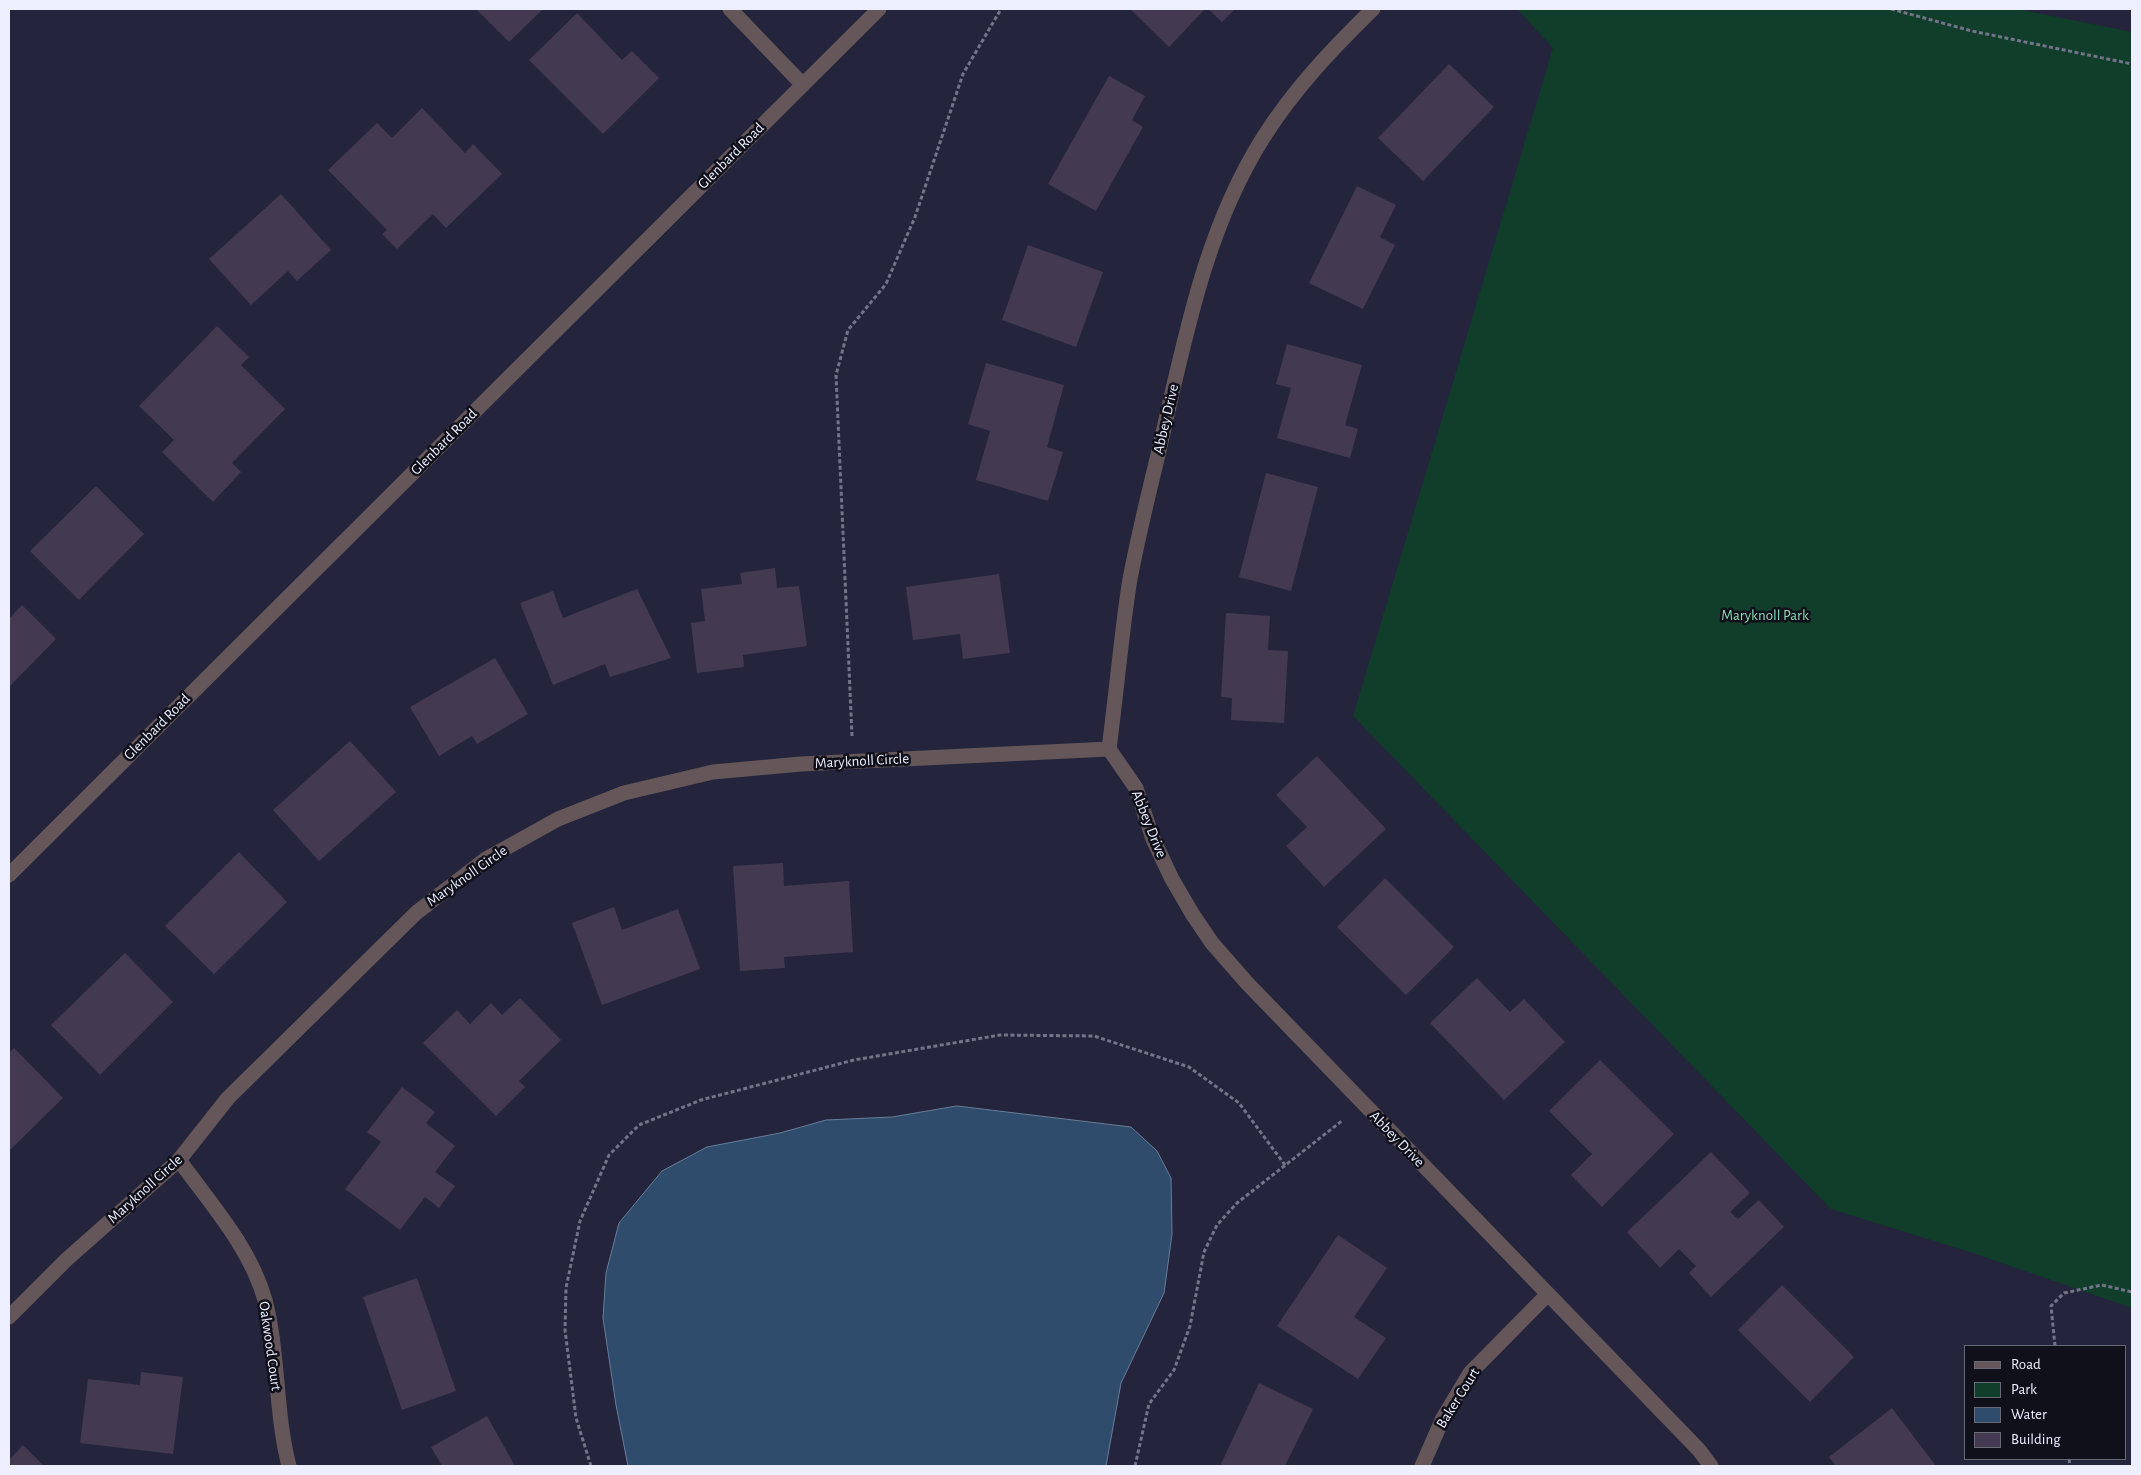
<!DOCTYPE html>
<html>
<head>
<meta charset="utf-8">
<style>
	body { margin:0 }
	#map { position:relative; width:2141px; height:1475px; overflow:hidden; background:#24253c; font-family:"Alegreya Sans",sans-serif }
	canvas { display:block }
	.frame { position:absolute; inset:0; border:10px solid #edefff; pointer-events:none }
	.legend { position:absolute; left:1964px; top:1345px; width:162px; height:115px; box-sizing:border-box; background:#0f101a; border:1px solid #686976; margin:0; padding:6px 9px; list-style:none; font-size:15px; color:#edefff }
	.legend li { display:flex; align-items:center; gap:10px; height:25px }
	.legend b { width:25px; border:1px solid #686976 }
</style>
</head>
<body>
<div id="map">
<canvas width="2141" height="1475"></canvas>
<div class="frame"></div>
<ul class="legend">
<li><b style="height:6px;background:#655759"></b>Road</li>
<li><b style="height:14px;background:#113d2b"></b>Park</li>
<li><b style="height:14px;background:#2f4c6d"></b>Water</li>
<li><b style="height:14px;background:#433951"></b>Building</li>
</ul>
</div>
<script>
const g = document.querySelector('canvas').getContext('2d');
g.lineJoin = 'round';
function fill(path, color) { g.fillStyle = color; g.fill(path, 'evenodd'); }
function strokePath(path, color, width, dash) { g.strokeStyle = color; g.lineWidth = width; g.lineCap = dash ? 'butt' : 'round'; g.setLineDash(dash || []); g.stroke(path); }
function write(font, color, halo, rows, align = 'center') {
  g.font = font + ' "Alegreya Sans",sans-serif'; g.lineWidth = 5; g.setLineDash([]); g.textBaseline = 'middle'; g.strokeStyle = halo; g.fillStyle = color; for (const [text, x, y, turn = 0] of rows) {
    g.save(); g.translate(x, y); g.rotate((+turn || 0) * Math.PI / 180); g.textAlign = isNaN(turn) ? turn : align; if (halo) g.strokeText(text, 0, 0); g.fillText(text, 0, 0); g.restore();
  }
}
fill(new Path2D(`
	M 1517,9 L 2017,9 L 2132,32 L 2132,1308 L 1973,1253 L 1831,1209 L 1353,716 L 1553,48 Z`), '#113d2b');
const water = new Path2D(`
	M 957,1106 L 1131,1127 L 1157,1151 L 1171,1178 L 1172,1234 L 1164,1293 L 1121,1383 L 1106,1466 L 628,1466 L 616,1405 L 603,1318 L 606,1273 L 619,1223 L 662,1171 L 707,1147 L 780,1133 L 826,1120 L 892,1117 Z`);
fill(water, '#2f4c6d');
strokePath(water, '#687d99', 1);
fill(new Path2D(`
	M 476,9 L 543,9 L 509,42 Z
	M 1130,9 L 1205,9 L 1169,47 Z
	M 1208,9 L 1235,9 L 1222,22 Z
	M 577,13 L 622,60 L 632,51 L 659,78 L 603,134 L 529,60 Z
	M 1449,64 L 1494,107 L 1423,181 L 1378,138 Z
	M 1109,76 L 1145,96 L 1132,120 L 1143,127 L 1096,211 L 1048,184 Z
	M 422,108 L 465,153 L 473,144 L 502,174 L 446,228 L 433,214 L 397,249 L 382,234 L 387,230 L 328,170 L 377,123 L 392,138 Z
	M 1357,186 L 1396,205 L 1380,237 L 1395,245 L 1363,309 L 1309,283 Z
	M 281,194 L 331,250 L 297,281 L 288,271 L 251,305 L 209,259 Z
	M 1028,245 L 1103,272 L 1076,347 L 1002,320 Z
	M 217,326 L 249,357 L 241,365 L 285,409 L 232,463 L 241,472 L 213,502 L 162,452 L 174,440 L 139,406 Z
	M 1287,344 L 1362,365 L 1345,425 L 1358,429 L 1350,458 L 1277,438 L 1291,388 L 1276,384 Z
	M 986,363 L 1064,385 L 1047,447 L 1063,452 L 1048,501 L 976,480 L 990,431 L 968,424 Z
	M 1266,473 L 1318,487 L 1291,591 L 1239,577 Z
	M 96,486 L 144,534 L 79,600 L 30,551 Z
	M 775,568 L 777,588 L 799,586 L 807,646 L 743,655 L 744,667 L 697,673 L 691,623 L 705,621 L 701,589 L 742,584 L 740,573 Z
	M 999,574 L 1010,653 L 963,659 L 960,634 L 913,640 L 906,587 Z
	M 637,589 L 671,658 L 610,677 L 605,664 L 553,685 L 520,603 L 553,591 L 563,618 Z
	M 22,605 L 56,639 L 9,687 L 9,619 Z
	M 1226,613 L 1270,616 L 1268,650 L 1288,651 L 1284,723 L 1231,720 L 1232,698 L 1221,697 Z
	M 495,658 L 528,714 L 477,744 L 472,736 L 439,756 L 410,707 Z
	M 350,741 L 396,792 L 319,861 L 273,810 Z
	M 1317,756 L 1386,829 L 1324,887 L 1286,846 L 1307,827 L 1276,795 Z
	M 239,852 L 287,902 L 214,974 L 165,926 Z
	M 783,863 L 784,886 L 849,881 L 853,952 L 784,957 L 785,968 L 740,971 L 733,866 Z
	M 1385,878 L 1454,947 L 1406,995 L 1337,927 Z
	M 614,907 L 622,930 L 678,909 L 700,969 L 602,1005 L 572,923 Z
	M 125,953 L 173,1002 L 100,1075 L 51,1025 Z
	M 1477,978 L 1510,1012 L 1524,999 L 1565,1042 L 1504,1100 L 1430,1023 Z
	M 520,998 L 561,1040 L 519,1081 L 525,1087 L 496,1116 L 423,1043 L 457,1010 L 470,1024 L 491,1003 L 502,1015 Z
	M 14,1048 L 63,1098 L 9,1151 L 9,1053 Z
	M 1600,1060 L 1674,1134 L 1602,1207 L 1571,1175 L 1592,1154 L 1549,1111 Z
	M 402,1087 L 435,1112 L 426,1123 L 455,1146 L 435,1172 L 455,1186 L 439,1208 L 425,1197 L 400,1230 L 345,1189 L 381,1142 L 367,1132 Z
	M 1711,1152 L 1750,1193 L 1730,1212 L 1738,1219 L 1759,1200 L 1784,1227 L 1711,1297 L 1689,1273 L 1696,1266 L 1679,1249 L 1660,1268 L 1627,1232 Z
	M 1338,1235 L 1387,1268 L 1354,1317 L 1386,1338 L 1358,1379 L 1277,1326 Z
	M 417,1278 L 456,1391 L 402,1410 L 363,1297 Z
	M 1782,1285 L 1854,1357 L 1810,1402 L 1738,1330 Z
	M 141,1372 L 183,1377 L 173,1454 L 80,1443 L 88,1379 L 140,1385 Z
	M 1259,1383 L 1313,1409 L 1285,1466 L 1220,1466 Z
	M 1892,1408 L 1936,1466 L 1836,1466 L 1829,1457 Z
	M 487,1416 L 515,1466 L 442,1466 L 431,1447 Z
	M 23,1445 L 44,1466 L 9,1466 L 9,1460 Z`), '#433951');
strokePath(new Path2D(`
	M 1891,9 L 1972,31 L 2132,64
	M 852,736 L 836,375 L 848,330 L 886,284 L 915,217 L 963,74 L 1001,9
	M 2055,1346 L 2051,1306 L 2064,1293 L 2102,1285 L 2132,1292
	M 2069,1459 L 2070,1466
	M 591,1466 L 576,1418 L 565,1330 L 566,1288 L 580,1221 L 609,1155 L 639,1125 L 701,1100 L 854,1060 L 1000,1035 L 1094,1036 L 1189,1067 L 1239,1103 L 1285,1165
	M 1135,1466 L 1149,1404 L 1174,1370 L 1190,1326 L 1204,1252 L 1217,1225 L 1237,1203 L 1343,1120`), '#727488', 3, [4, 2.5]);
strokePath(new Path2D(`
	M 730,9 L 803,85
	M 1373,9 C 1332,49 1294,89 1263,138 C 1210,222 1189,319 1167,415 C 1155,471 1139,528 1129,585 C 1121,639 1116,695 1109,749 L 1136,788 L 1153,839 L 1172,879 L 1193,915 L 1212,943 L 1247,983 L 1699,1450 L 1711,1466
	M 9,875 L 879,9
	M 179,1160 C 210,1203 250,1247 265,1300 C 279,1354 275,1412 289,1466
	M 9,1317 L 66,1260 L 179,1160 L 228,1098 L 416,913 L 486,859 L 558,819 L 624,793 L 713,772 L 801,764 L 1109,749
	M 1422,1466 L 1443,1418 L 1470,1373 L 1548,1294`), '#655759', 15);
write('15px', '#edefff', '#0f101a', [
	["Glenbard Road",731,156,-45],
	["Abbey Drive",1166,419,-77],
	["Glenbard Road",444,442,-45],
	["Glenbard Road",157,727,-45],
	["Maryknoll Circle",862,761,-3],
	["Abbey Drive",1149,824,68],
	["Maryknoll Circle",467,876,-35],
	["Abbey Drive",1397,1139,46],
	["Maryknoll Circle",145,1189,-42],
	["Oakwood Court",270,1346,82],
	["Baker Court",1458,1398,-58]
]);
write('15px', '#8cdbb5', '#0f101a', [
	["Maryknoll Park",1765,615]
]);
</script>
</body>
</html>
